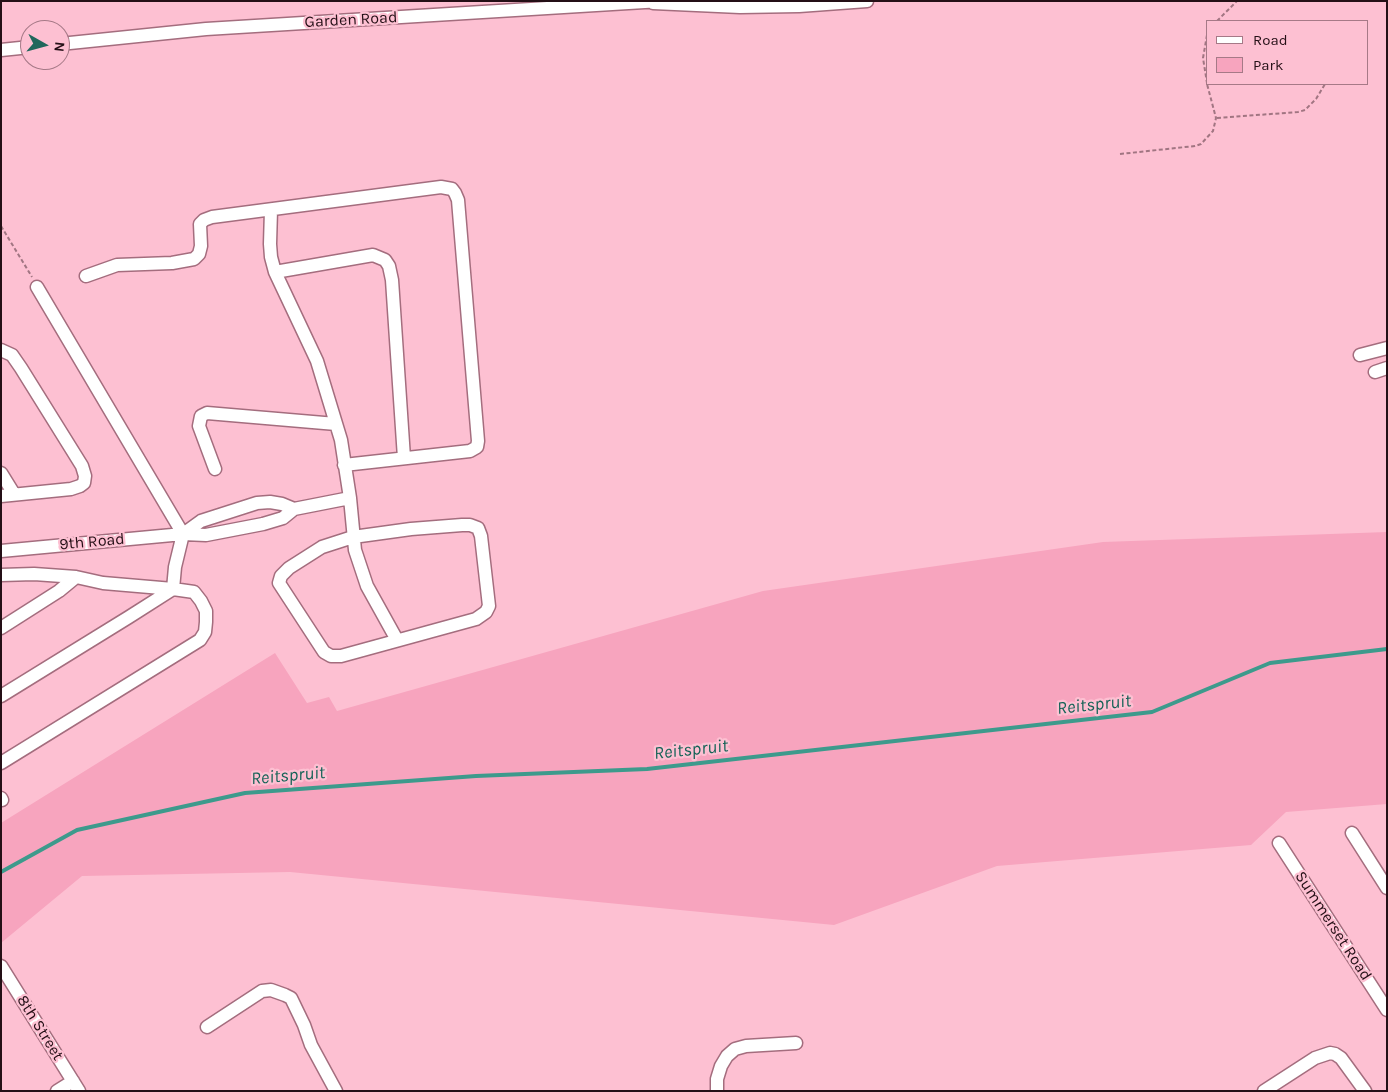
<!DOCTYPE html>
<html>
<head>
<meta charset="utf-8">
<style>
	body { margin:0 }
	#map { position:relative; width:1388px; height:1092px; overflow:hidden; background:#fdc0d2; font-family:Karla,sans-serif }
	canvas { display:block }
	.frame { position:absolute; inset:0; border:2px solid #240f16; pointer-events:none }
	.legend { position:absolute; left:1206px; top:20px; width:162px; height:65px; box-sizing:border-box; background:#fdc0d2; border:1px solid #a67987; margin:0; padding:6px 9px; list-style:none; font-size:15px; color:#240f16 }
	.legend li { display:flex; align-items:center; gap:10px; height:25px }
	.legend b { width:25px; border:1px solid #a67987 }
	.north { position:absolute; left:20px; top:20px; width:50px; height:50px; box-sizing:border-box; background:#fdc0d2; border:1px solid #a67987; border-radius:50%; rotate:97deg; font-size:14px; font-weight:700; line-height:20px; text-align:center; color:#240f16 }
	.north::after { content:''; display:block; margin:auto; width:18px; height:22px; background:#21675c; clip-path:polygon(50% 0,100% 100%,50% 72%,0 100%) }
</style>
</head>
<body>
<div id="map">
<canvas width="1388" height="1092"></canvas>
<div class="frame"></div>
<ul class="legend">
<li><b style="height:6px;background:#fff"></b>Road</li>
<li><b style="height:14px;background:#f7a4be"></b>Park</li>
</ul>
<div class="north">N</div>
</div>
<script>
const c = document.querySelector('canvas').getContext('2d');
c.lineJoin = 'round';
function fill(path, color) { c.fillStyle = color; c.fill(path, 'evenodd'); }
const shape = rows => new Path2D(rows.map(r => 'M' + r).join(''));
function strokePath(path, color, width, dash) { c.strokeStyle = color; c.lineWidth = width; c.lineCap = dash ? 'butt' : 'round'; c.setLineDash(dash || []); c.stroke(path); }
function label(font, color, halo, rows, align = 'center') {
  c.font = font + ' Karla,sans-serif'; c.lineWidth = 4.5; c.setLineDash([]); c.textBaseline = 'middle'; c.strokeStyle = halo; c.fillStyle = color; for (const [text, x, y, turn = 0] of rows) {
    c.save(); c.translate(x, y); c.rotate((+turn || 0) * Math.PI / 180); c.textAlign = isNaN(turn) ? turn : align; if (halo) c.strokeText(text, 0, 0); c.fillText(text, 0, 0); c.restore();
  }
}
const green = shape([
	[1387,532,1387,804,1286,812,1251,845,997,866,834,925,290,872,82,876,1,943,1,823,275,653,307,703,329,697,337,711,763,591,1103,542]
]);
const stream = shape([
	[1,872,77,830,245,793,476,776,647,769,1152,712,1270,663,1387,649]
]);
const path = shape([
	[1217,21,1237,1],
	[1207,35,1203,58,1207,83],
	[1217,118,1298,112,1305,110,1316,99,1325,84],
	[1120,154,1195,146,1201,144,1213,131,1216,118,1207,84],
	[1,226,32,277]
]);
const minor = shape([
	[653,3,740,7,799,6,867,1],
	[60,44,206,29,661,1],
	[1,50,30,47],
	[271,210,270,244,271,257,275,272,317,361,341,440,350,498,355,550,367,586,397,640],
	[275,272,373,255,385,260,389,266,392,280,404,458],
	[86,276,117,265,172,263,194,259,199,254,201,246,200,224,204,220,212,217,441,187,452,189,455,193,458,200,478,441,477,447,470,451,344,465],
	[37,287,183,534],
	[1,350,12,355,21,368,82,466,85,476,84,483,80,486,71,489,1,496],
	[1360,355,1387,348],
	[1375,372,1387,368],
	[215,469,199,426,201,416,207,413,336,424],
	[1,473,14,494],
	[462,525,470,525,478,528,481,536,489,606,486,612,476,619,341,656,331,656,324,652,279,583,281,576,289,568,322,547,353,537,411,529,462,525],
	[1,551,183,534,206,535,263,524,283,518,294,509,350,498],
	[1,575,34,574,76,577,103,583,173,589,194,592,201,601,206,611,206,622,205,632,200,640,1,763],
	[1,628,59,591,76,577],
	[1,696,129,617,173,589,175,567,183,534,201,521,257,503,270,502,282,504,294,509],
	[1,798,2,800],
	[1352,833,1387,888],
	[1279,843,1387,1010],
	[1,966,79,1091],
	[207,1027,262,991,271,990,285,995,291,998,304,1025,311,1045,336,1091],
	[57,1091,73,1081],
	[717,1091,717,1079,721,1066,727,1056,735,1049,746,1046,796,1043],
	[1264,1091,1315,1058,1330,1053,1335,1054,1341,1058,1365,1091]
]);
const streetNames = [
	["Garden Road",351,20,-3],
	["9th Road",92,542,-5],
	["Summerset Road",1333,926,57],
	["8th Street",40,1028,58]
];
const waterNames = [
	["Reitspruit",1094,705,-6],
	["Reitspruit",691,750,-6],
	["Reitspruit",288,776,-5]
];
fill(green, '#f7a4be');
strokePath(stream, '#3d9a8c', 4);
strokePath(minor, '#a46d7e', 15);
strokePath(path, '#a17582', 2, [4, 2.5]);
strokePath(minor, '#fff', 12);
label('16px', '#240f16', '#fdc0d2', streetNames);
label('italic 18px', '#146256', '#fdc0d2', waterNames);
</script>
</body>
</html>
